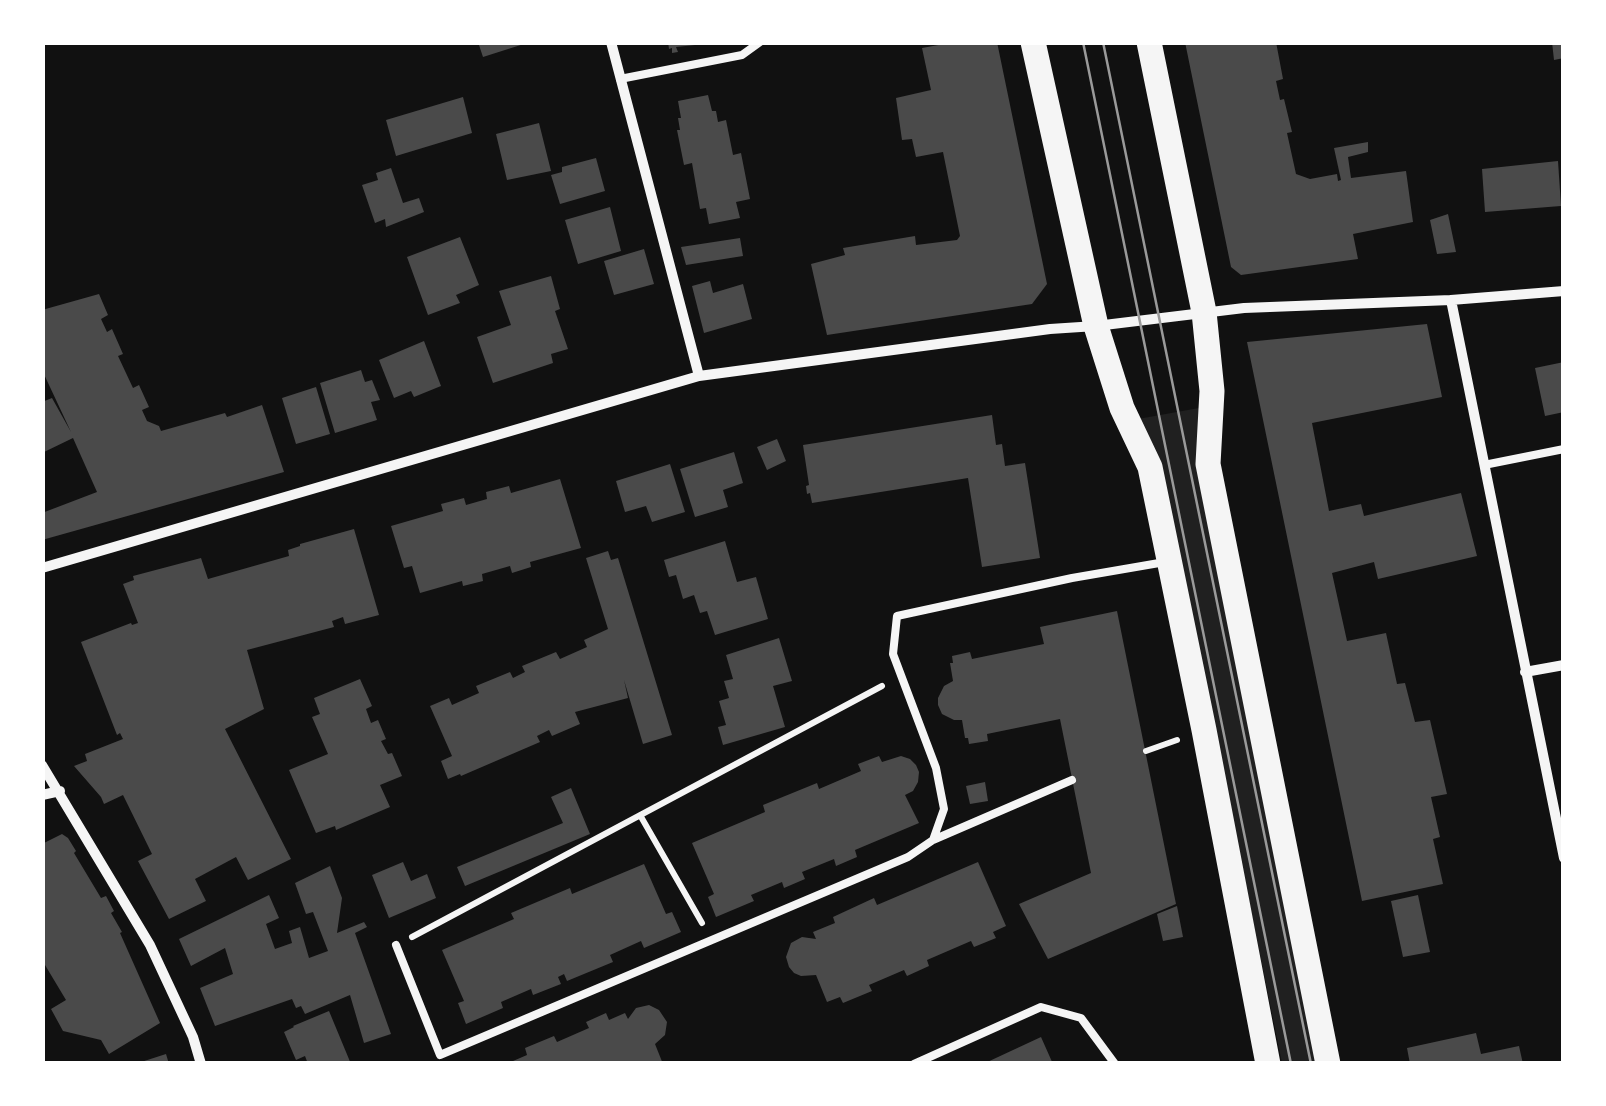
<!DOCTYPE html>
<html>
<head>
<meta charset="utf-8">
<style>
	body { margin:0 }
	#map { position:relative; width:1606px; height:1106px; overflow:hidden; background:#111; font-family:Raleway,sans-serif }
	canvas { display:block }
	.frame { position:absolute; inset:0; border:45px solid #fff; pointer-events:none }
</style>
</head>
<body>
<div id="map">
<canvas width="1606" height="1106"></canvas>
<div class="frame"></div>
</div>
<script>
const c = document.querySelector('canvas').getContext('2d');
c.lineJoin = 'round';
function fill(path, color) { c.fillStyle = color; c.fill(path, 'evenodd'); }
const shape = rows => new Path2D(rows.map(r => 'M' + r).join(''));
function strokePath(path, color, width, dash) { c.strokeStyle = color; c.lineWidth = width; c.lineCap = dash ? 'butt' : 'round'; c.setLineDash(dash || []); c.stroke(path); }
const green = shape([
	[1199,408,1321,1063,1282,1063,1163,477,1138,419]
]);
const building = shape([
	[478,42,527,42,527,43,483,57],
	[668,42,695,42,695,45,676,47,678,52,672,53,672,48,669,49],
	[955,42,997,42,1047,284,1032,304,827,335,811,264,845,255,843,248,915,236,916,245,957,240,960,236,943,152,916,157,912,139,902,140,896,98,931,90,922,48],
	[1185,42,1276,42,1283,79,1276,81,1280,100,1284,99,1292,132,1287,133,1296,174,1310,179,1337,174,1338,181,1341,180,1334,148,1368,142,1368,152,1348,157,1351,178,1406,171,1413,222,1353,234,1358,259,1241,275,1231,267],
	[1552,42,1564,42,1564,58,1554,60],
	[708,95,712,111,716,111,718,122,726,120,733,155,741,153,750,199,736,202,740,218,709,224,706,208,700,209,692,163,684,165,677,130,680,130,678,118,681,118,678,101],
	[463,97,472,133,396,156,386,120],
	[539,123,551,171,507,180,496,134],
	[596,158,605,191,560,204,551,175,562,172,562,167],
	[1558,161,1561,206,1485,212,1482,169],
	[391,168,403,203,419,198,424,212,386,227,385,219,375,223,362,185,378,180,376,173],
	[610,207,621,251,578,264,565,220],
	[1448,214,1456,252,1437,254,1430,220],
	[460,237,479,285,456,295,460,303,428,315,407,257],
	[740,238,743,256,686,265,681,247],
	[644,249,654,284,614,295,604,261],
	[551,276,560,309,555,311,568,349,551,354,553,363,493,383,477,337,511,325,499,291],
	[710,281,713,293,743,284,752,319,704,333,692,286],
	[99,294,108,315,101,319,107,332,112,329,123,354,118,356,133,388,139,385,149,407,142,410,147,421,159,426,161,431,225,413,227,417,262,405,284,472,42,540,42,513,97,492,73,438,42,453,42,402,52,398,71,432,42,370,42,310],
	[1427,324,1442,397,1312,423,1329,511,1361,504,1364,516,1461,493,1477,556,1378,579,1374,562,1332,573,1347,641,1386,633,1397,684,1405,683,1415,722,1430,720,1447,794,1431,797,1440,837,1433,839,1443,884,1362,901,1247,342],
	[424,341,441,386,414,397,411,391,394,398,379,360],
	[1564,362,1564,412,1545,416,1535,368],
	[361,370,365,382,372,380,380,400,371,402,377,420,335,433,320,383],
	[316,387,330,434,296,444,282,398],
	[992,415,996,445,1002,444,1005,466,1025,463,1040,558,982,567,968,478,812,503,810,493,807,494,806,486,809,485,803,445],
	[777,439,786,461,767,470,757,447],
	[734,452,743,483,723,490,728,507,695,517,680,469],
	[670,464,685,512,652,522,646,506,625,512,616,481],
	[560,479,581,548,530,562,531,567,512,573,510,566,482,574,483,581,463,586,462,581,420,593,412,566,404,568,391,526,443,511,441,504,464,498,466,505,487,499,486,492,509,486,511,493],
	[354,529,379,615,345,624,343,617,332,621,334,627,247,650,264,709,225,729,291,859,248,880,236,857,195,879,206,901,169,919,138,861,152,854,123,795,104,804,101,797,74,766,87,761,85,754,123,739,120,733,117,735,81,642,131,623,132,625,138,623,123,584,134,580,133,576,201,558,208,579,289,556,288,550,300,546,300,544],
	[725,541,737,582,756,577,768,619,715,635,707,611,700,613,694,595,683,599,676,575,669,577,664,560],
	[608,551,611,560,618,558,672,735,643,744,624,680,628,698,575,712,580,724,552,736,549,730,537,736,540,742,461,776,460,774,448,779,441,761,452,756,430,706,449,698,452,705,479,693,476,686,510,672,513,678,525,672,522,666,556,652,560,659,587,647,584,640,608,629,586,558],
	[1117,611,1176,904,1048,959,1019,904,1091,873,1060,719,987,734,988,741,969,744,968,738,965,738,962,720,954,720,942,714,938,705,938,698,944,686,953,681,950,663,953,663,952,656,970,652,972,659,1044,644,1040,627],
	[779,638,792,681,773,686,785,727,723,745,718,727,726,725,719,701,729,698,724,681,733,679,726,655],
	[360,679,372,706,366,709,371,723,378,720,386,739,381,741,388,754,392,753,402,776,380,785,390,807,336,830,335,826,316,833,289,770,328,754,312,717,320,714,314,698],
	[879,756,882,762,901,756,910,759,916,765,919,772,918,782,913,791,905,795,919,823,855,850,857,857,836,866,834,859,802,872,805,879,784,888,782,882,751,895,754,901,716,917,708,897,714,894,692,843,765,812,763,805,817,783,819,789,861,771,858,764],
	[985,782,988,801,970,804,966,786],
	[571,788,590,834,465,886,457,867,563,823,551,797],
	[62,834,68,838,76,851,74,853,101,898,106,896,114,911,111,913,122,932,120,933,160,1023,109,1054,101,1040,63,1031,51,1009,66,1000,42,960,42,844],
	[403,862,411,881,427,874,436,898,389,918,372,875],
	[978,862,1006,926,993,932,996,938,974,947,971,941,927,960,929,966,907,976,904,970,869,985,872,991,843,1003,840,997,827,1002,816,975,801,976,794,973,789,967,786,957,791,943,802,937,816,939,813,932,835,923,833,917,874,898,877,905],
	[644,864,666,914,672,912,681,932,644,948,641,941,610,955,613,962,567,981,564,974,558,977,561,984,533,995,531,989,501,1002,503,1008,466,1024,458,1003,464,1001,442,950,514,919,511,913,570,888,572,894],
	[330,866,342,898,337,933,364,922,367,927,355,933,391,1034,364,1043,350,995,305,1014,301,1006,296,1008,292,999,215,1026,200,988,233,974,225,948,191,966,179,939,269,895,279,918,266,924,275,949,292,943,289,931,300,927,309,958,328,951,313,912,306,914,295,883],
	[1418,895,1430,952,1403,957,1391,901],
	[1177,906,1183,937,1163,941,1157,914],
	[649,1005,659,1010,667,1022,665,1035,655,1044,663,1064,506,1064,527,1055,525,1048,554,1036,557,1042,589,1028,586,1022,606,1013,609,1020,625,1013,628,1019,636,1008],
	[329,1011,351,1064,308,1064,305,1056,296,1060,284,1032,294,1027,293,1026],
	[1476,1033,1481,1054,1519,1046,1523,1064,1410,1064,1407,1048],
	[1041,1037,1053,1064,983,1064],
	[166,1054,169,1064,138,1064,138,1063]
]);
const path = shape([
	[1146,751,1177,740],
	[640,815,702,923],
	[412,937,882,686]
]);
const service = shape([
	[620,79,742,55,760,42],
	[1484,465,1564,449],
	[933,840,1072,780],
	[396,945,440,1055,908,857,933,840,944,809,936,768,893,654,897,616,1072,578,1165,562],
	[914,1064,1041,1007,1081,1018,1115,1064]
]);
const minor = shape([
	[611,42,699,376],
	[1451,300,1564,858],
	[42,568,699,376,1050,329,1096,326,1244,308,1451,300,1564,291],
	[1525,672,1564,665],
	[42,765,150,945,193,1037,201,1064],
	[42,795,60,791]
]);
const primary = shape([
	[1033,42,1096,326,1122,408,1150,467,1204,730,1268,1064],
	[1149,42,1204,312,1212,391,1208,464,1328,1064]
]);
const tram = shape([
	[1083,42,1291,1064],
	[1103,42,1311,1064]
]);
fill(green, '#202020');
fill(building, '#4a4a4a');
strokePath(path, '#f5f5f5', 6);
strokePath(service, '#f5f5f5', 8);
strokePath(minor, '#f5f5f5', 10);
strokePath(primary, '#f5f5f5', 25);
strokePath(tram, '#9a9a9a', 2.5);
</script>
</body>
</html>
